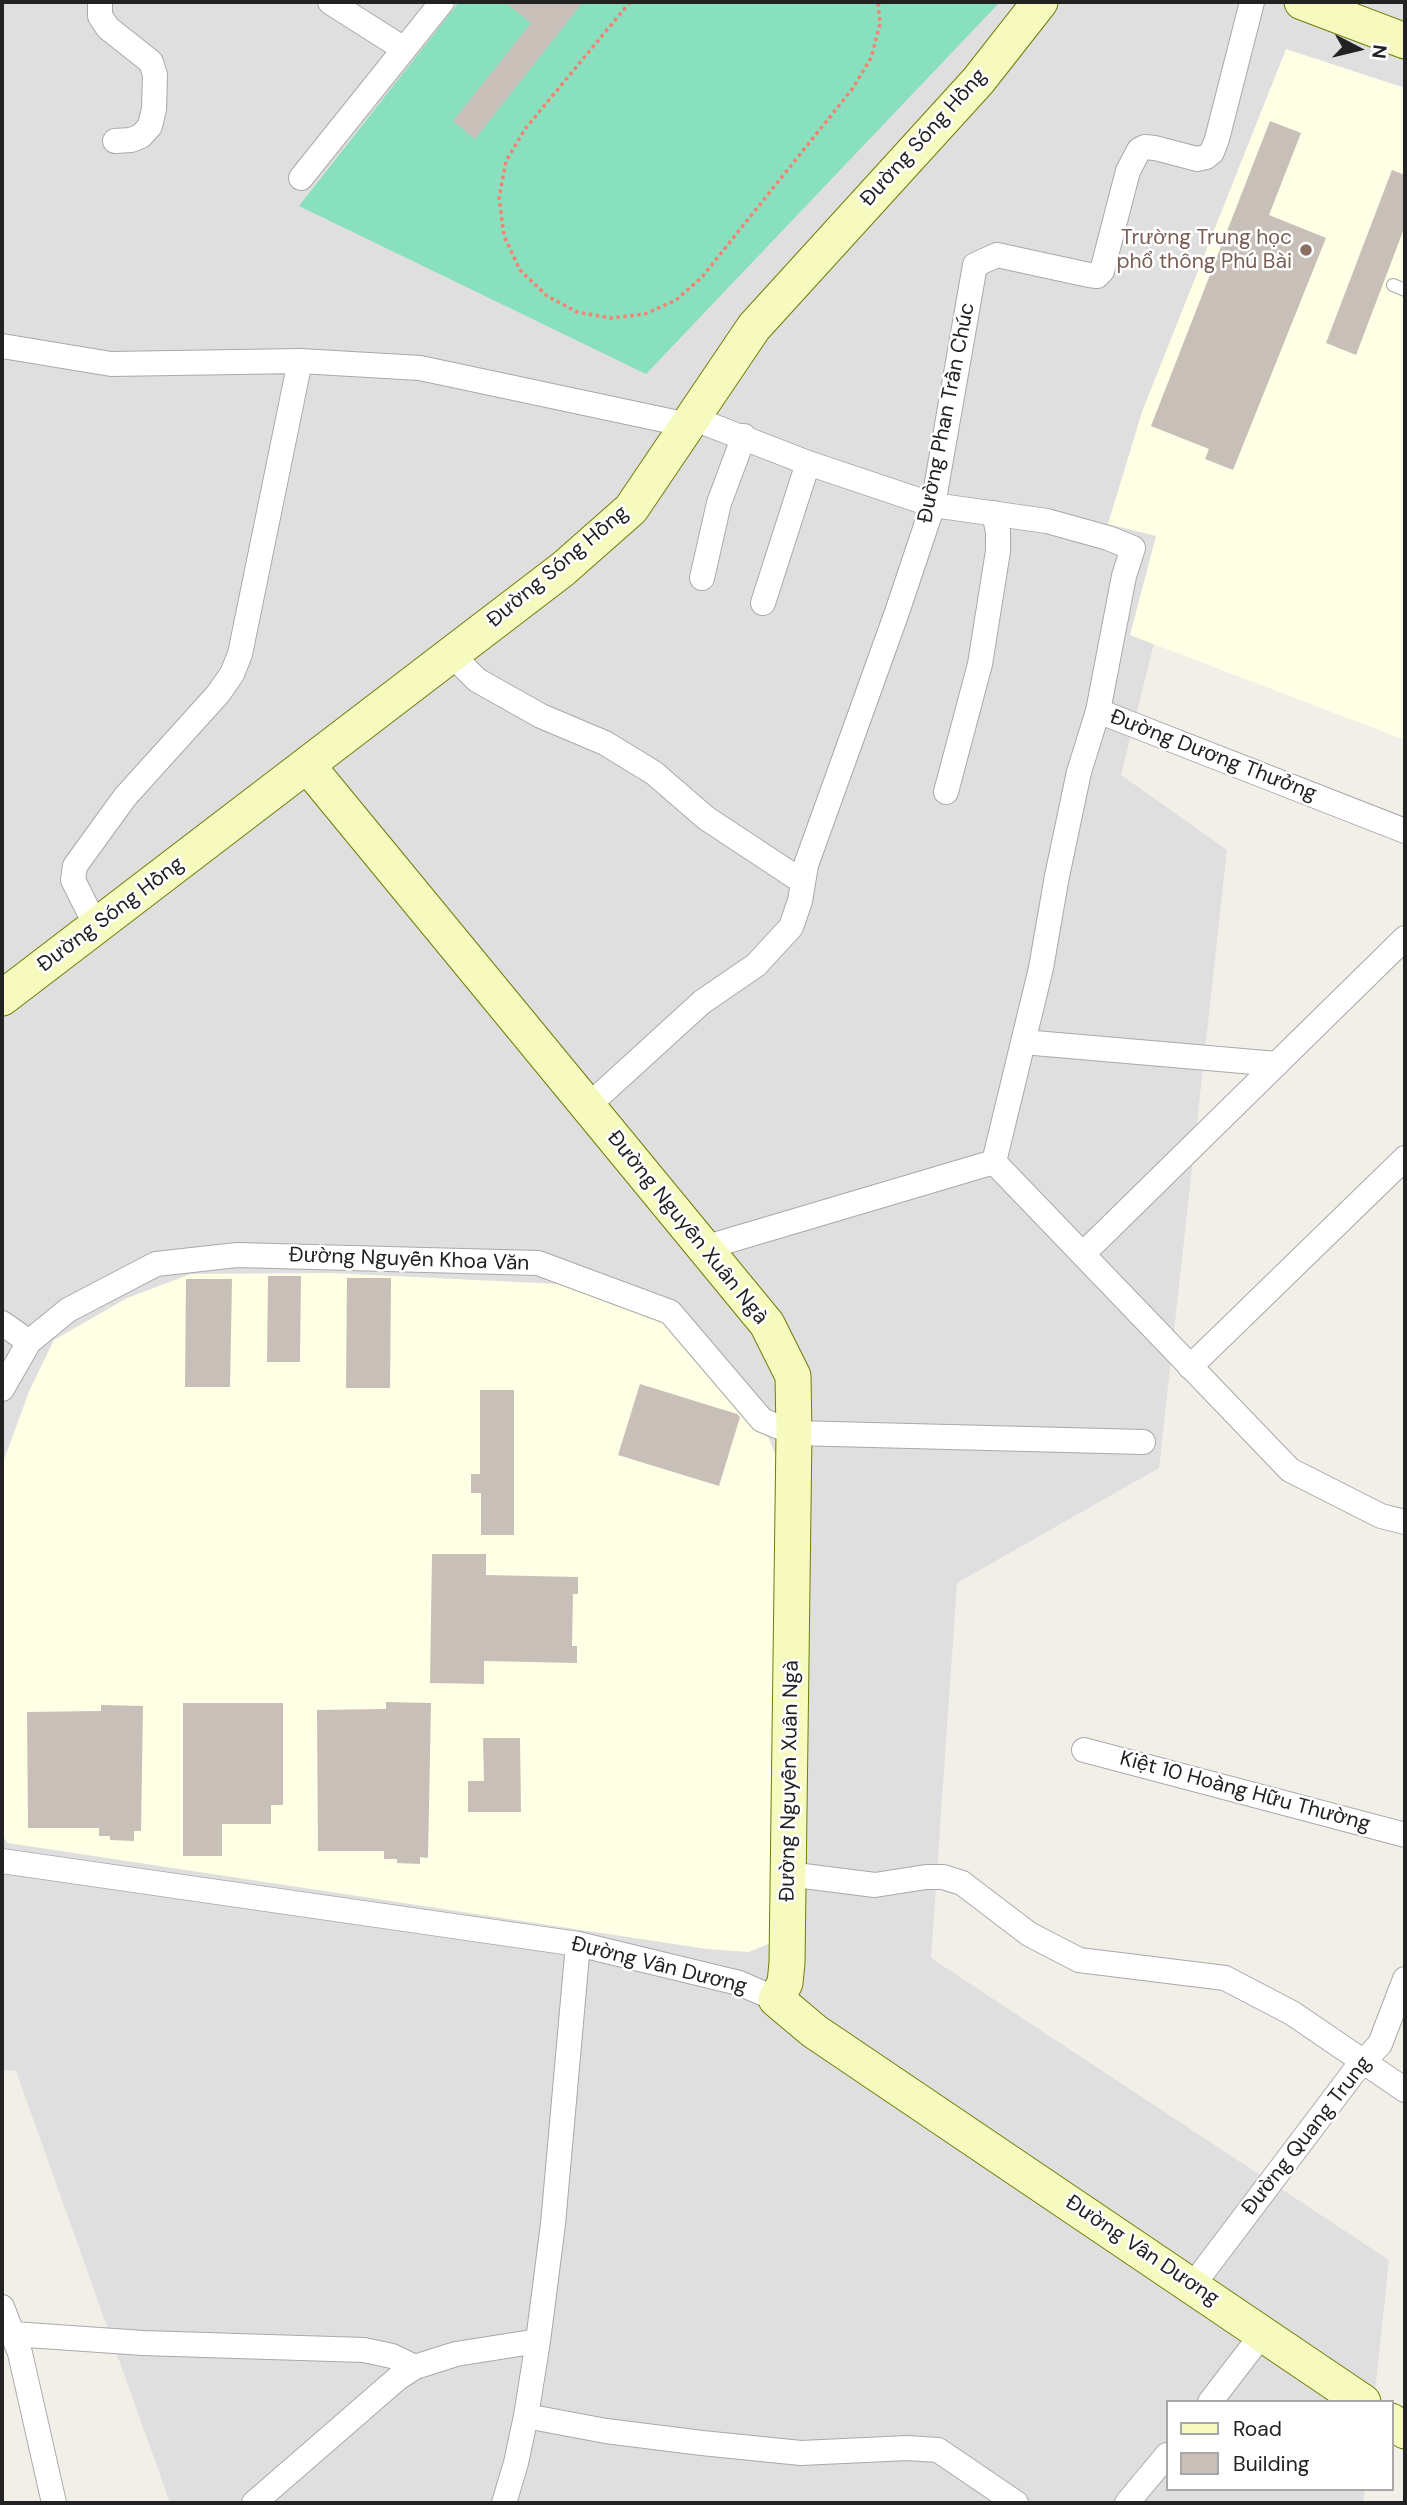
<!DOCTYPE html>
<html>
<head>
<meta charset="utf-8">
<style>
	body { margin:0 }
	#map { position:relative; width:1407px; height:2505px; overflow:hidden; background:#f2efe9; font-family:"DM Sans",sans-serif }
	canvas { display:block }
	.frame { position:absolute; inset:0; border:4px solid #222; pointer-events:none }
	.legend { position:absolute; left:1166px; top:2400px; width:228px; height:91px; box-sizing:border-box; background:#fff; border:2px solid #a7a7a7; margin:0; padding:9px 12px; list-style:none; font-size:21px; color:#222 }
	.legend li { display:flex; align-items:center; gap:14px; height:35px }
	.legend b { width:35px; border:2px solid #a7a7a7 }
	.north { position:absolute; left:1323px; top:14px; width:70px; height:70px; -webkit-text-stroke:5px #fff; paint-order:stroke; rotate:97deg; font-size:19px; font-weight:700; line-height:28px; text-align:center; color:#222 }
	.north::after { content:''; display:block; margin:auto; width:24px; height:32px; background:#222; clip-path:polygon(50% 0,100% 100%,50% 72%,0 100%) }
</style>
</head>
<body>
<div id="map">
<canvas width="1407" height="2505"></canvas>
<div class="frame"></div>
<ul class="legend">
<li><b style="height:9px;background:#f7fabf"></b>Road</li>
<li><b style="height:19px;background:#c7bfb8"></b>Building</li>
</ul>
<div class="north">N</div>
</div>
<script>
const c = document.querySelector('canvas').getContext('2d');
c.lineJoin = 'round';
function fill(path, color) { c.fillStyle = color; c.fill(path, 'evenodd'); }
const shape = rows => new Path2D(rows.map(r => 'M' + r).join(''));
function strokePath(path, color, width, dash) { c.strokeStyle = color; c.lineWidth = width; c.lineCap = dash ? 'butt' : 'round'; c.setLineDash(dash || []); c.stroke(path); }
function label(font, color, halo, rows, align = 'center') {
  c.font = font + ' "DM Sans",sans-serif'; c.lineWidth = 5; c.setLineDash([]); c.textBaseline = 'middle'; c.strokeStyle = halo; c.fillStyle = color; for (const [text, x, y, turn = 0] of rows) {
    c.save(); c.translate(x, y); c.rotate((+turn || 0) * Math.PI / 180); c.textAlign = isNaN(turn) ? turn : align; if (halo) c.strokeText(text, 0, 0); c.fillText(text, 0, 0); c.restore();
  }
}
const residential = shape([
	[2,2,1405,2,1405,458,1226,356,1121,775,1227,850,1159,1468,957,1583,931,1958,1389,2260,1374,2402,1167,2402,1167,2489,1365,2489,1363,2503,170,2503,16,2071,2,2070]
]);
const education = shape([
	[1286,49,1405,88,1405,740,1130,635,1156,536,1108,524,1142,412],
	[332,1273,578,1285,663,1318,768,1437,777,1457,773,1942,749,1952,707,1949,8,1843,2,1836,2,1465,30,1389,54,1340,127,1298,191,1274]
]);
const pitch = shape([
	[459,2,1000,2,646,374,299,206]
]);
const building = shape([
	[505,2,583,2,475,139,453,121,531,23],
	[1270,121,1301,133,1269,215,1326,238,1233,470,1205,459,1209,449,1151,426],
	[1392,170,1405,175,1405,226,1356,355,1326,343],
	[268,1276,301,1276,300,1362,267,1362],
	[347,1278,391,1278,390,1388,346,1388],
	[186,1279,232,1279,230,1387,185,1387],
	[640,1384,737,1414,740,1417,719,1486,618,1455],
	[480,1390,514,1390,514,1535,481,1535,481,1493,471,1493,471,1474,480,1474],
	[432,1554,486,1554,486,1575,578,1577,578,1594,573,1594,572,1646,577,1646,577,1663,484,1661,484,1684,430,1683],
	[386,1702,431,1703,428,1858,420,1857,420,1864,397,1863,397,1859,384,1859,384,1851,318,1851,317,1710,386,1709],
	[183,1703,283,1703,283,1805,271,1805,271,1824,222,1824,222,1856,183,1856],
	[101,1705,143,1706,141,1831,134,1831,134,1841,110,1840,110,1836,99,1836,99,1828,28,1828,27,1712,101,1711],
	[483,1738,520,1738,521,1812,468,1812,468,1781,484,1781]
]);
const path = shape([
	[630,2,525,129,506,161,499,198,504,236,520,270,547,296,577,312,611,318,645,314,676,300,702,277,853,88,871,58,880,24,878,2]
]);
const lane = shape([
	[1393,285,1405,290]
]);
const street = shape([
	[100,2,100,16,108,28,151,62,155,75,154,109,150,126,141,136,131,140,115,141],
	[330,2,404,49],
	[301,178,442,2],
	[2,346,111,364,300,361,420,368,688,425],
	[692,418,808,463,933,505,1047,521,1108,538,1133,548,1124,576,1098,711,1405,831],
	[702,578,719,503,744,436],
	[763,603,808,463],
	[451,654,477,680,541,716,605,743,654,773,706,818,803,882],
	[946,792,980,664,998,551,998,532,994,513],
	[96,926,73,880,75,866,125,797,218,694,232,674,240,654,300,361],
	[1023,1042,1277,1064],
	[588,1106,702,1002,756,965,791,927,800,901,806,865,896,615,933,505,975,265,997,255,1089,275,1097,276,1102,271,1128,171,1139,150,1145,147,1155,148,1197,159,1206,157,1212,152,1217,139,1252,2],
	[994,1162,1290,1470,1381,1516,1405,1522],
	[994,1162,1041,968,1057,876,1079,772,1098,711],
	[704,1248,994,1162],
	[1083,1254,1405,938],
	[2,1323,29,1342],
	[1190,1367,1405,1158],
	[2,1389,29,1342,68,1310,156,1264,237,1255,538,1263,670,1312,762,1420,794,1433,1143,1442],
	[1084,1750,1405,1835],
	[2,1861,578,1944,739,1983,776,1999],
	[788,1874,875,1885,926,1877,943,1877,962,1883,1029,1934,1079,1960,1225,1978,1292,2013,1405,2090],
	[1193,2285,1354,2072,1380,2044,1405,1979],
	[2,2307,20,2353,54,2503],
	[13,2334,143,2343,364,2350,392,2356,415,2367],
	[1210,2402,1263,2333],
	[526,2416,606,2431,702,2443,801,2453,907,2448,938,2450,1016,2503],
	[254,2503,398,2378,415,2367,456,2354,538,2341],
	[504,2503,516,2463,526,2416,538,2341,553,2224,578,1944],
	[1127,2503,1167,2455]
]);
const secondary = shape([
	[1302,2,1405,41],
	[307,765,767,1324,793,1376,794,1433,787,1963,785,1983,776,1999,814,2031,1363,2402],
	[2,998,563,569,631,509,754,327,978,81,1040,2],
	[1391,2421,1405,2431]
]);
const markers = [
	[1306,250,7,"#8d6e63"]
];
const streetNames = [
	["Đường Sóng Hồng",924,138,-48],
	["Đường Phan Trần Chúc",947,413,-79],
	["Đường Sóng Hồng",558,567,-40],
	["Đường Dương Thưởng",1213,756,21],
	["Đường Sóng Hồng",111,915,-37],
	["Đường Nguyễn Xuân Ngà",687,1228,51],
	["Đường Nguyễn Khoa Văn",409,1260,2],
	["Đường Nguyễn Xuân Ngà",790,1781,-89],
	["Kiệt 10 Hoàng Hữu Thường",1245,1792,15],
	["Đường Vân Dương",659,1966,14],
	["Đường Quang Trung",1307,2136,-52],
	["Đường Vân Dương",1142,2251,34]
];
const educationNames = [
	["Trường Trung học",1292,238],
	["phổ thông Phú Bài",1292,262]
];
fill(residential, '#e0dfdf');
fill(education, '#ffffe5');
fill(pitch, '#88e0be');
fill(building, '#c7bfb8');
strokePath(lane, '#a9a9a9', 14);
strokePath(street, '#a9a9a9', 26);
strokePath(secondary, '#707d05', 37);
strokePath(path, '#fa8072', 3.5, [3.5, 3.5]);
strokePath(lane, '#fff', 12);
strokePath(street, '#fff', 24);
strokePath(secondary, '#f7fabf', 35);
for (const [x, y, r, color] of markers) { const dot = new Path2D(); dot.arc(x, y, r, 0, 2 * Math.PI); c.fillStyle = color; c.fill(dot); strokePath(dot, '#fff', 2.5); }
label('21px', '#222', '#fff', streetNames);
label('21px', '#785e54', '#fff', educationNames, 'right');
</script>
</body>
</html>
